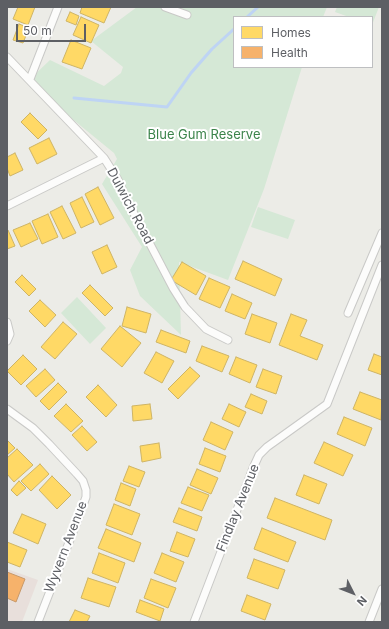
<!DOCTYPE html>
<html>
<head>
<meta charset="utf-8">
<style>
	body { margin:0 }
	#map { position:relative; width:389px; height:629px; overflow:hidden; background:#ecece7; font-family:Inter,sans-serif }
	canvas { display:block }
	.frame { position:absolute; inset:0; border:8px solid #5d5f64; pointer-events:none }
	.legend { position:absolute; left:233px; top:16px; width:140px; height:52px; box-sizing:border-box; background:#fff; border:1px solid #bebfc1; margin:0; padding:5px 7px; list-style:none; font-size:12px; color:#5d5f64 }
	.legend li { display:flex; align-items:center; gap:8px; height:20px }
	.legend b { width:20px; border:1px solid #bebfc1 }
	.north { position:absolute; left:333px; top:573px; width:40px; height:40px; -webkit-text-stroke:3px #fff; paint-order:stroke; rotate:132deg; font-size:11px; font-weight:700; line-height:16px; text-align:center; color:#5d5f64 }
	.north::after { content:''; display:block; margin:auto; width:14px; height:18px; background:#5d5f64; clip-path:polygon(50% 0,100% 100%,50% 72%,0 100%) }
	.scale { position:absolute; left:16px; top:24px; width:70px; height:18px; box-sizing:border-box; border:2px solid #5d5f64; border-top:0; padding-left:5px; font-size:12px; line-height:14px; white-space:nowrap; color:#5d5f64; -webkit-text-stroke:3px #fff; paint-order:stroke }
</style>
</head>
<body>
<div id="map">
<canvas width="389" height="629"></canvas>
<div class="frame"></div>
<ul class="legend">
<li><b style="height:11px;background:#ffd966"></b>Homes</li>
<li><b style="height:11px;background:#f6b26b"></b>Health</li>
</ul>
<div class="north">N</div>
<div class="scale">50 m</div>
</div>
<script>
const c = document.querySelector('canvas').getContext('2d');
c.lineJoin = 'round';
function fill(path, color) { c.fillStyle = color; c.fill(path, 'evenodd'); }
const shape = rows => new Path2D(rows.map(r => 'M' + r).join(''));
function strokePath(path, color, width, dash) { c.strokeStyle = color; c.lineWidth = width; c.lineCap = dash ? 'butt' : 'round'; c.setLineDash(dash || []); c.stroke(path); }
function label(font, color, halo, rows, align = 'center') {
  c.font = font + ' Inter,sans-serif'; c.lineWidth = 4; c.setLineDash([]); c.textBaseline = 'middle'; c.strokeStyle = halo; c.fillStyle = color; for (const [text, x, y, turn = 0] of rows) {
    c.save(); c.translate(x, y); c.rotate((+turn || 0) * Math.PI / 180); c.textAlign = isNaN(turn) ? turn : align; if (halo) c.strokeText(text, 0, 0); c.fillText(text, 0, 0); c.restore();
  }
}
const medical = shape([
	[7,569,38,580,22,622,7,622]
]);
const green = shape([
	[137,7,327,7,323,17,234,17,234,67,302,67,264,189,228,280,179,262,181,335,140,296,130,270,142,247,102,184,117,159,114,153,27,82,50,60,104,86,121,73,123,67,91,41],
	[337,7,379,7,372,25,372,17,349,17,335,12],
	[258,207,295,220,288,239,251,227],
	[77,297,106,328,90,344,61,313]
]);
const homes = shape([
	[18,7,35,7,28,25,13,19,18,7],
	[82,7,111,7,104,23,80,13,82,7],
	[70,12,79,16,76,25,66,21,70,12],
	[81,17,99,25,91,43,73,35,81,17],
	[19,24,29,28,23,43,13,40,19,24],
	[71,40,91,48,82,69,62,62,71,40],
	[30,113,47,130,38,139,21,122,30,113],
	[49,138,57,154,37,164,29,148,49,138],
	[15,153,23,170,10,176,7,168,7,157,15,153],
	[98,187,114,218,100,225,85,194,98,187],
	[82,197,94,222,81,228,70,203,82,197],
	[62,206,76,233,63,239,50,212,62,206],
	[48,214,58,237,42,244,32,221,48,214],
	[30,223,38,239,21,247,13,230,30,223],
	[7,230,8,230,15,246,7,249,7,230],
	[107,245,117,267,102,274,92,252,107,245],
	[243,261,282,279,275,296,235,279,243,261],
	[182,262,206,276,196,295,171,280,182,262],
	[22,275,36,289,29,296,15,282,22,275],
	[209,278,230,287,220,308,199,299,209,278],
	[90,285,113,308,105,316,82,293,90,285],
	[232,294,252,303,245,319,225,311,232,294],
	[40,300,56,315,45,327,29,311,40,300],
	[127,307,151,314,146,333,122,326,127,307],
	[252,314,277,323,270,343,245,334,252,314],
	[291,314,307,320,300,336,323,345,317,360,279,345,291,314],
	[63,322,77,334,55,359,41,347,63,322],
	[120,326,141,343,122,367,101,349,120,326],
	[161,330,190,341,186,353,156,342,161,330],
	[202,346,229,356,222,372,196,361,202,346],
	[156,352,174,361,162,383,144,373,156,352],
	[374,354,382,357,382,375,368,370,374,354],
	[23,355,37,369,21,385,7,371,23,355],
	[236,357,257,365,250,383,229,374,236,357],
	[190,367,200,376,178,399,168,389,190,367],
	[45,369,55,380,36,397,26,386,45,369],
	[263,369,282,376,276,394,256,387,263,369],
	[58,383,67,392,49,410,40,401,58,383],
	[98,385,117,405,106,417,86,397,98,385],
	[360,392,382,400,381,420,353,409,360,392],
	[251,394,267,401,262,414,245,407,251,394],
	[66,404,83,421,71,432,54,416,66,404],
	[150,404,152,419,133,421,132,406,150,404],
	[229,404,246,412,239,427,222,419,229,404],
	[344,417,372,428,365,446,337,434,344,417],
	[211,422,233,432,225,450,203,440,211,422],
	[82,426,97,442,87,451,72,435,82,426],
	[7,440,15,448,7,455,7,440],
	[324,442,353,455,343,476,314,463,324,442],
	[159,443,161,458,142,462,140,446,159,443],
	[205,448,226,456,220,472,199,464,205,448],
	[17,449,33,465,14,482,7,474,7,458,17,449],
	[40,464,49,474,31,491,21,481,40,464],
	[129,466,145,472,139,487,123,481,129,466],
	[197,469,218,478,211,494,190,485,197,469],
	[304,475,327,484,319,504,296,495,304,475],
	[52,476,71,495,57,509,39,490,52,476],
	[19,481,26,488,17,496,11,490,19,481],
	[121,483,136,489,130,506,115,500,121,483],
	[188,487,209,495,202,511,181,503,188,487],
	[275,498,332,520,325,540,267,518,275,498],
	[114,504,140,514,132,535,106,525,114,504],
	[179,508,202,517,197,531,173,522,179,508],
	[22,514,46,524,38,544,13,533,22,514],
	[262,528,296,542,288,562,254,549,262,528],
	[106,529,141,543,134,562,98,548,106,529],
	[177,532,195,539,188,557,170,551,177,532],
	[7,542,27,550,20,567,7,562,7,542],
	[99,553,125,563,118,583,92,573,99,553],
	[162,553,184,562,176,582,154,573,162,553],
	[254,559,285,570,278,589,247,578,254,559],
	[88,578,116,587,109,607,81,598,88,578],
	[151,579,176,588,168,608,144,598,151,579],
	[247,595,271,604,265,620,241,611,247,595],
	[140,600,164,609,160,621,136,612,140,600],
	[75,610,90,616,87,622,69,622,75,610]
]);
const health = shape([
	[7,572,25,579,16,602,7,598,7,572]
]);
const stream = shape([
	[247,17,258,7],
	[74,98,167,107,191,73,212,49,234,29]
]);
const minor = shape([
	[165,7,187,15],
	[7,57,104,158,118,180,128,202,173,288,185,307,206,329,228,340],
	[30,79,58,7],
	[7,206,104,158],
	[348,313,382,233],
	[7,322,10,334,7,341],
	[7,409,33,428,49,444,77,474,83,481,86,490,86,497,75,527,38,622],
	[194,622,253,468,259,455,267,447,327,404,382,265],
	[369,622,382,589]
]);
const parkNames = [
	["Blue Gum Reserve",204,135]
];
const streetNames = [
	["Dulwich Road",130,206,62],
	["Findlay Avenue",238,508,-68],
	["Wyvern Avenue",66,547,-69]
];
fill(medical, '#e8dfdb');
fill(green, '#d5e8d6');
fill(homes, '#ffd966');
strokePath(homes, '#ceb465', 1);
fill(health, '#f6b26b');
strokePath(health, '#c89969', 1);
strokePath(stream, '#bed4f4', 3);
strokePath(minor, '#c9c9c7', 9);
strokePath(minor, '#fcfcfb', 7);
label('13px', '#3c844b', '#fff', parkNames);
label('13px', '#5d5f64', '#fff', streetNames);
</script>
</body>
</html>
